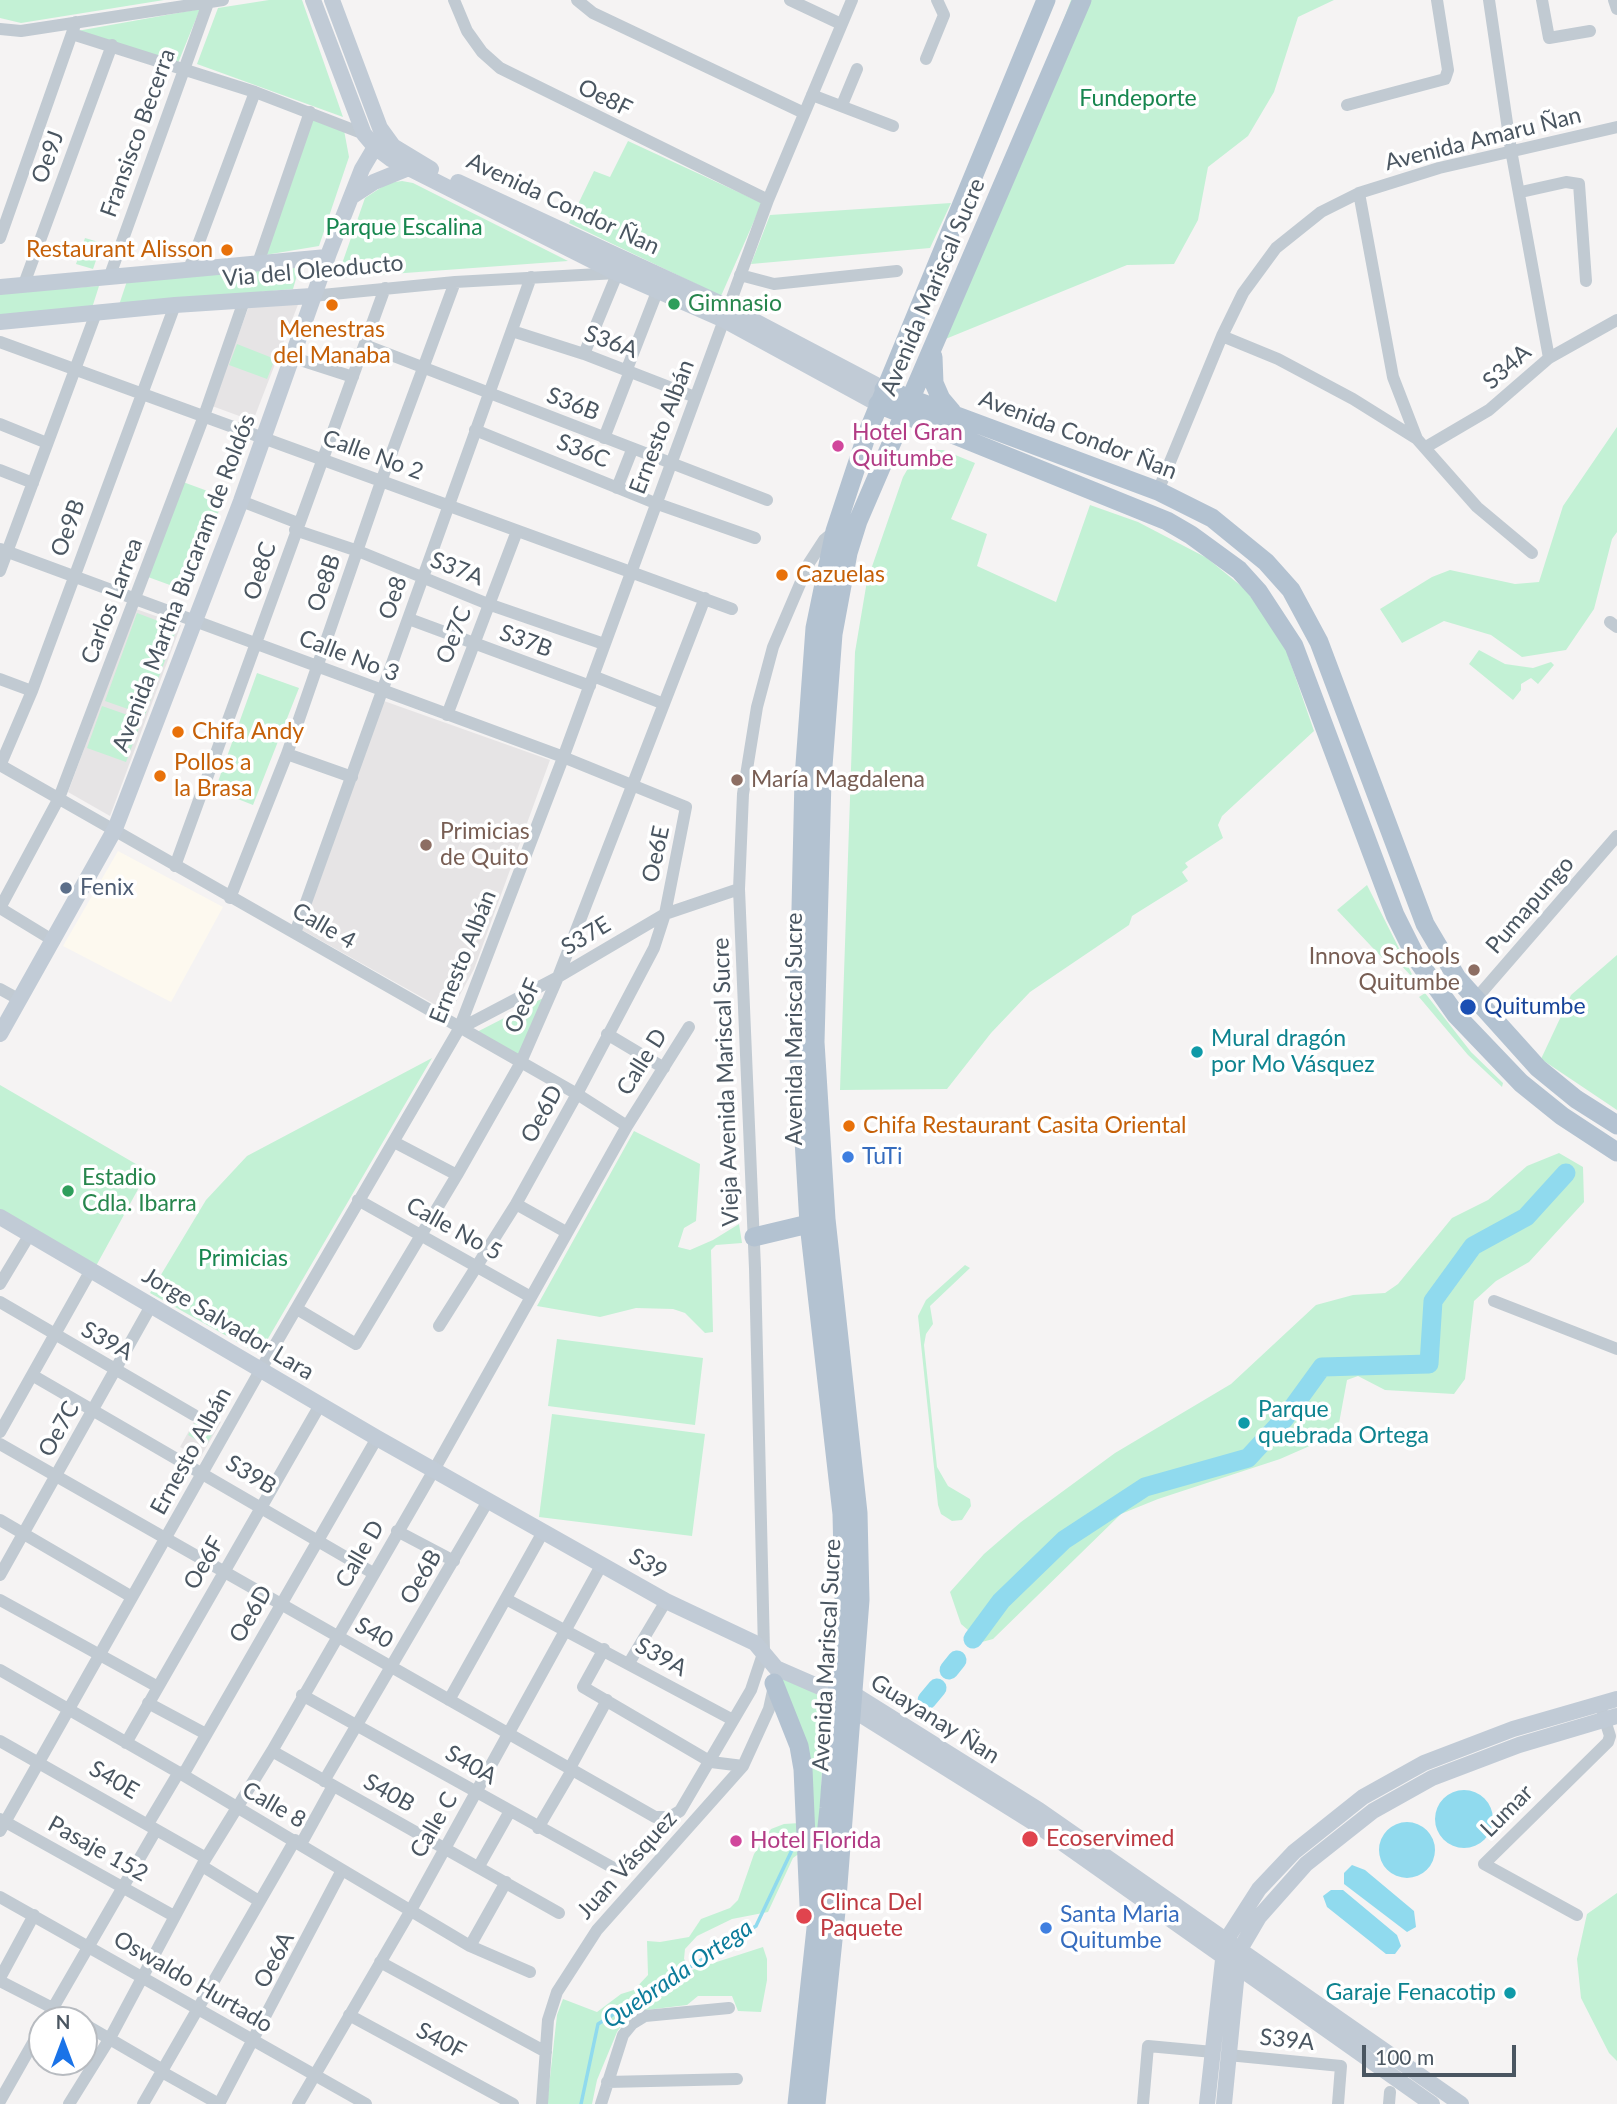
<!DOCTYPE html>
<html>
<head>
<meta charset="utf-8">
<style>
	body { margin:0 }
	#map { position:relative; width:1617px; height:2104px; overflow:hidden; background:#f5f3f3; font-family:Lato,sans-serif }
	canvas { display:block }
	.north { position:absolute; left:28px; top:2006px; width:70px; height:70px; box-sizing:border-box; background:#fff; border:2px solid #b7bbc0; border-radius:50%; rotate:0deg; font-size:19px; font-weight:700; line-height:28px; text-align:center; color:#4a5661 }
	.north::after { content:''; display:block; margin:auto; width:24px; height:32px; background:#1a73e8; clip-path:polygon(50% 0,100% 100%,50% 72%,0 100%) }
	.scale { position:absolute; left:1362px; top:2045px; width:154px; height:32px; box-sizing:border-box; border:4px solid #4a5661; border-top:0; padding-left:9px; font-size:21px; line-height:24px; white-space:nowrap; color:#4a5661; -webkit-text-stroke:5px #fff; paint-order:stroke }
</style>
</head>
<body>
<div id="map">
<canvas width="1617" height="2104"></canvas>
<div class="north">N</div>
<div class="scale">100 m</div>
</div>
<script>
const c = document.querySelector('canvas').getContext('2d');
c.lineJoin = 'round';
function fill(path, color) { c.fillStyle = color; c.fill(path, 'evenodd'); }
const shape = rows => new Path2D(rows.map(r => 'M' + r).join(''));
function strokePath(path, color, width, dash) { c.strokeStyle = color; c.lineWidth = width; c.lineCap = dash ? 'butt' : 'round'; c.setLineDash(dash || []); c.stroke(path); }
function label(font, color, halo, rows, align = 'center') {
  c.font = font + ' Lato,sans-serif'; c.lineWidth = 7; c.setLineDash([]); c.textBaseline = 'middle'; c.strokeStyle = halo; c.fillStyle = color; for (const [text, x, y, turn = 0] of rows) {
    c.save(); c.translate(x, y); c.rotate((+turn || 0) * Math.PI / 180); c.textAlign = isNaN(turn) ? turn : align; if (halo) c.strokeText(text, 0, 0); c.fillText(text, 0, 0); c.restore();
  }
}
const commercial = shape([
	[118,851,223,907,171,1002,63,946]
]);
const education = shape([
	[299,302,253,421,212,406,249,306],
	[136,609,181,625,110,816,68,792],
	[384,701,550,760,474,969,450,1013,302,930],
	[200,1411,221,1422,200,1458,180,1447]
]);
const green = shape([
	[0,0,164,0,21,23,0,18],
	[269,0,302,0,343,117,197,64,218,8],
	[1071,0,1334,0,1298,17,1274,92,1248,136,1208,167,1198,220,1174,264,1127,265,943,340],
	[200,9,178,63,77,31],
	[313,118,344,130,349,157,319,246,265,255],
	[628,141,762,203,721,296,569,223,594,171,610,177],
	[402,181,413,183,568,261,337,278,365,198,388,183],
	[951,203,930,248,751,264,770,215],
	[85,238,102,243,93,269,76,264],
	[300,265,293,289,119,305,127,281],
	[99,286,92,308,0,317,0,293],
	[237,344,275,359,267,379,229,365],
	[1617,427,1617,532,1612,539,1594,609,1566,650,1522,657,1491,635,1444,621,1402,643,1380,609,1432,577,1450,570,1515,584,1539,582,1563,506],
	[932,450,943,450,975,463,951,519,987,534,977,566,1056,602,1090,505,1138,522,1207,558,1246,590,1284,644,1314,731,1222,816,1218,825,1223,838,1185,863,1188,867,1182,872,1188,881,1132,916,1129,925,1030,992,991,1033,947,1089,840,1090,855,652,867,581,903,477,914,458],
	[183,482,224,497,189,592,148,577],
	[137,613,177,628,145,715,105,701],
	[1479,650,1505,664,1533,668,1551,662,1554,665,1538,684,1531,678,1521,684,1521,690,1513,700,1469,664],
	[257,673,299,688,253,805,215,790],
	[102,706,142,720,126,762,87,748],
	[1367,885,1415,980,1395,959,1387,963,1337,910],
	[1617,955,1617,1110,1541,1059,1571,995],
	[1425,993,1471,1052,1503,1083,1502,1087,1468,1055,1419,997],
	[549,995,518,1058,473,1034],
	[432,1058,259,1354,150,1293,206,1200,247,1156],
	[0,1085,148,1171,96,1266,0,1212],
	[634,1131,700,1164,696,1221,684,1228,678,1247,690,1250,713,1240,739,1224,742,1243,716,1245,711,1250,713,1332,705,1333,685,1313,673,1309,636,1308,600,1317,537,1306],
	[1559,1153,1583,1167,1584,1202,1529,1262,1496,1281,1474,1301,1465,1379,1454,1394,1385,1390,1358,1376,1347,1380,1337,1434,1280,1459,1158,1499,1121,1514,993,1639,982,1642,961,1624,950,1592,984,1554,1021,1522,1115,1453,1231,1384,1316,1305,1353,1295,1385,1293,1398,1284,1452,1218,1488,1200,1527,1166],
	[965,1265,970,1268,930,1306,933,1324,926,1334,924,1345,937,1467,948,1486,970,1499,971,1506,962,1520,952,1521,941,1514,938,1505,918,1316,926,1300],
	[557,1339,703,1358,695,1425,548,1406],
	[201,1412,219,1422,206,1445,188,1435],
	[552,1414,705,1434,692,1536,539,1517],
	[779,1673,825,1699,818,1863],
	[800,1823,800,1853,793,1858,768,1912,732,1919,697,1936,685,1949,684,1959,692,1970,763,1947,767,1959,767,1980,761,2012,738,2011,732,1996,698,1996,687,2005,638,2011,627,2018,617,2032,597,2080,592,2104,547,2104,557,2015,563,1999,597,2012,621,1994,634,1990,648,1975,647,1941,660,1942,689,1937,701,1919,730,1908,738,1900,754,1854,771,1829,784,1824],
	[1617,1893,1617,2061,1609,2053,1581,1998,1577,1959,1587,1914]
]);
const water = shape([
	'1435 1819a29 29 0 1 1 58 0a29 29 0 1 1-58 0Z',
	'1379 1850a28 28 0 1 1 56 0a28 28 0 1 1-56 0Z',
	[1352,1865,1365,1870,1414,1911,1416,1927,1407,1932,1344,1884,1344,1873],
	[1331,1890,1343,1890,1397,1935,1401,1946,1395,1954,1386,1954,1327,1907,1323,1896]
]);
const stream = shape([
	[581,2104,598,2024,756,1926,792,1850]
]);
const river = shape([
	[973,1639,1001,1601,1064,1540,1145,1487,1248,1458,1285,1418,1322,1367,1429,1364,1433,1301,1473,1246,1526,1217,1566,1173],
	[949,1670,957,1660],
	[927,1700,937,1688]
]);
const street = shape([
	[454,0,467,31,482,52,500,68,768,200],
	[577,0,593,13,804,113],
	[790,0,841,24],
	[1489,0,1511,150,1549,358],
	[1542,0,1549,38,1590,31],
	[1614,0,1617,9],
	[0,29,21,31,223,0],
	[72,34,255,92,364,134],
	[926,59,944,15,937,0],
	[812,95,893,126],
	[842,105,857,69],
	[1347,105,1445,79,1448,70,1437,0],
	[1521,192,1566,182,1579,184,1586,281],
	[1359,193,1393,377,1417,439],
	[0,238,76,22],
	[258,263,310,112],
	[189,269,255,92],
	[740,275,774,284,897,271],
	[109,278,208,3],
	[24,284,112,45],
	[312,296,455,282,617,273],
	[512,331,584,354,695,397],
	[1222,336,1278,359,1353,399,1417,439,1477,507,1532,553],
	[0,342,732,609],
	[365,345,767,500],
	[584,354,620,267],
	[291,357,353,377],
	[627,369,657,292],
	[0,424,47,443],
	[475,430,655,503,755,538],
	[604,438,630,371],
	[1426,447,1489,410,1549,358,1617,320],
	[0,470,33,483],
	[617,488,632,450],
	[1158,491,1222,336,1243,293,1276,248,1321,212,1359,193,1439,168,1617,127],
	[241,501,298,523],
	[295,530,358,551,488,604,604,644],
	[0,549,558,755,686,807,665,914,654,948,577,1094,516,1204,439,1326],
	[0,571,96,313],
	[409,619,590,686],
	[1610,622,1617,627],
	[593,676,664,704],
	[0,679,32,691],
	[447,715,517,531],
	[287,754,352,777],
	[0,765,577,1094,627,1126],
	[0,766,32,691,175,305],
	[175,866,385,288],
	[230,898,287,754,382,479,455,282],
	[0,908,59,798,204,416,244,301],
	[0,908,54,941],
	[295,933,531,277],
	[0,989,20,1000],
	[1474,1001,1617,836],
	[459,1029,558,977,665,914,739,889],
	[607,1034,664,1068],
	[394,1142,457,1175],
	[358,1200,529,1296],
	[516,1204,566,1232],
	[0,1284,30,1234],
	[1494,1301,1617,1349],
	[0,1302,194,1415],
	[297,1309,356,1344,457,1175,520,1064,558,977,705,598],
	[32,1375,373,1573],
	[0,1432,91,1270],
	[0,1444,655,1817,670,1817,680,1811,751,1690,764,1651,755,1268,739,889,743,794,757,707,773,647,809,563,824,540,835,531],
	[0,1520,132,1597],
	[397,1531,454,1561],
	[0,1575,152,1304],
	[506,1599,733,1720],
	[0,1600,158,1687],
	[604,1649,583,1687,711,1762,743,1766],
	[629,1663,666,1601],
	[0,1670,183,1775,470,1946,530,1972],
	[302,1695,619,1871],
	[449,1700,543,1532],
	[148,1703,206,1734],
	[0,1741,206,1858],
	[126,1743,320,1405],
	[272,1751,559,1913],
	[570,1768,607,1700],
	[183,1775,377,1438],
	[324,1781,488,1501],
	[0,1819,174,1916],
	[148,1824,179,1772],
	[538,1828,572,1770],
	[0,1831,261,1369,459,1029,563,758,768,200,852,0],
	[301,1844,333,1786],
	[202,1866,259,1901],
	[479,1866,510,1811],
	[0,1897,366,2104],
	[1577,1915,1484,1864,1608,1742,1610,1736,1603,1714],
	[470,1946,506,1882],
	[380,1962,546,2052],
	[0,1978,34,1915],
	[0,1981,76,2020],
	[349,2015,513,2104],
	[46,2020,156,1830],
	[84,2024,163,2070],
	[1228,2055,1341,2066,1338,2104],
	[162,2072,219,2104],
	[607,2082,737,2079],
	[0,2101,42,2027],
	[69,2104,110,2038,206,1858,272,1751,434,1470,627,1126,689,1027],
	[143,2104,295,1840],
	[219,2104,342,1870],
	[298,2104,411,1910,602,1564],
	[542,2104,548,2020,557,1992,597,1930,743,1766,769,1709,774,1686],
	[601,2104,623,2035,632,2024,645,2016,729,2008],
	[1143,2104,1148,2046,1213,2052],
	[1389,2104,1390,2092]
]);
const secondary = shape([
	[313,0,364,134,375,147,391,159,617,273,724,320,878,404],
	[332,0,380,128,393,146,431,169],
	[458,182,728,307,884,389],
	[351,197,374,182,406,169],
	[0,287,327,257],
	[0,322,175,305,312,296],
	[0,1034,115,829,241,501,329,253,362,169,375,147,385,137],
	[0,1217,377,1438,666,1601,755,1643,776,1668,838,1695,850,1708,1034,1823,1432,2104],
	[844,1694,852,1693,1039,1810,1461,2104],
	[1207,2104,1225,1942,1259,1889,1294,1852,1363,1797,1424,1763,1513,1729,1617,1699],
	[1224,2104,1239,1951,1259,1917,1306,1864,1373,1811,1432,1778,1519,1745,1617,1716]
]);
const primary = shape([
	[933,357,934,383,941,399,952,412],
	[884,389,1158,491,1212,518,1266,562,1291,590,1319,642,1425,924,1457,978,1538,1068,1576,1099,1617,1125],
	[878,404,1167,521,1191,535,1239,570,1258,591,1294,646,1395,915,1418,961,1456,1015,1521,1083,1562,1116,1617,1152],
	[754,1237,821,1221],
	[774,1683,799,1746,803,1769,809,1905],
	[797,2104,829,1808,844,1600,842,1514,809,1224,798,1039,804,778,815,628,835,531,867,434,1046,0],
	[816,2104,836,1911,860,1600,858,1513,826,1219,815,1042,822,779,833,634,848,553,858,521,1082,0]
]);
const markers = [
	[227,250,7,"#e8710a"],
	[674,304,7,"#2e9e5b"],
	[332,305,7,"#e8710a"],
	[838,446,7,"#d1479c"],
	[782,575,7,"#e8710a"],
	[178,732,7,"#e8710a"],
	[160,776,7,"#e8710a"],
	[737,780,7,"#8d6e63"],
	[426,845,7,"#8d6e63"],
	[66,888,7,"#5c6f8a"],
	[1474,970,7,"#8d6e63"],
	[1468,1007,9,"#1a4fb4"],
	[1197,1052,7,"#0f9aa8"],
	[849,1126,7,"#e8710a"],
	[848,1157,7,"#3f7fe0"],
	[68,1191,7,"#2e9e5b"],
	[1244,1423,7,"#0f9aa8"],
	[1030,1839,9,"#e0444e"],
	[736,1841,7,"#d1479c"],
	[804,1916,9,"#e0444e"],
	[1046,1928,7,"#3f7fe0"],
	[1510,1993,7,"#0f9aa8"]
];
const streetNames = [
	["Oe8F",605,98,26],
	["Fransisco Becerra",138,133,-70],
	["Avenida Amaru Ñan",1483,139,-14],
	["Oe9J",48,157,-70],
	["Avenida Condor Ñan",563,204,25],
	["Via del Oleoducto",313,271,-5],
	["Avenida Mariscal Sucre",933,287,-67],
	["S36A",611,342,20],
	["S34A",1507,367,-41],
	["S36B",573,404,21],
	["Ernesto Albán",662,427,-69],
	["Avenida Condor Ñan",1078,435,21],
	["S36C",583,451,22],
	["Calle No 2",373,455,20],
	["Oe9B",68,528,-70],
	["S37A",457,569,21],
	["Oe8C",260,571,-72],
	["Avenida Martha Bucaram de Roldós",184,583,-69],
	["Oe8B",324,583,-71],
	["Oe8",393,598,-71],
	["Carlos Larrea",112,601,-69],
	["Oe7C",454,635,-69],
	["S37B",526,641,20],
	["Calle No 3",349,656,21],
	["Oe6E",656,854,-78],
	["Pumapungo",1530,905,-49],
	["Calle 4",324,926,30],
	["S37E",586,936,-31],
	["Ernesto Albán",463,957,-68],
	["Oe6F",523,1006,-66],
	["Avenida Mariscal Sucre",795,1029,-90],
	["Calle D",642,1062,-58],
	["Vieja Avenida Mariscal Sucre",726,1082,-92],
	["Oe6D",542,1114,-61],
	["Calle No 5",454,1229,29],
	["Jorge Salvador Lara",228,1324,31],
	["S39A",107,1341,29],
	["Oe7C",59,1429,-61],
	["Ernesto Albán",191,1451,-61],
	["S39B",251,1475,31],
	["Calle D",360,1554,-60],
	["Oe6F",204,1563,-60],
	["S39",648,1564,30],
	["Oe6B",421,1577,-60],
	["Oe6D",251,1614,-60],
	["S40",374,1633,30],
	["Avenida Mariscal Sucre",827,1655,-87],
	["S39A",661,1657,29],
	["Guayanay Ñan",935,1719,32],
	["S40A",471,1765,30],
	["S40E",114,1780,30],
	["S40B",389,1793,29],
	["Calle 8",274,1805,30],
	["Lumar",1507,1811,-45],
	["Calle C",434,1825,-60],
	["Pasaje 152",98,1849,29],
	["Juan Vásquez",627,1865,-48],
	["Oe6A",274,1960,-62],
	["Oswaldo Hurtado",193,1982,30],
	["S39A",1287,2040,6],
	["S40F",441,2041,28]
];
const parkNames = [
	["Fundeporte",1138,99],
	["Parque Escalina",404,228],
	["Primicias",243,1259]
];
const foodNames = [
	["Restaurant Alisson",213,250,"right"],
	["Menestras",332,330,"center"],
	["del Manaba",332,356,"center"],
	["Cazuelas",796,575],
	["Chifa Andy",192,732],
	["Pollos a",174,763],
	["la Brasa",174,789],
	["Chifa Restaurant Casita Oriental",863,1126]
];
const leisureNames = [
	["Gimnasio",688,304],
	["Estadio",82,1178],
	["Cdla. Ibarra",82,1204]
];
const hotelNames = [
	["Hotel Gran",852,433],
	["Quitumbe",852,459],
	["Hotel Florida",750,1841]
];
const educationNames = [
	["María Magdalena",751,780],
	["Primicias",440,832],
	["de Quito",440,858],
	["Innova Schools",1460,957,"right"],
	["Quitumbe",1460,983,"right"]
];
const serviceNames = [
	["Fenix",80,888]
];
const transitNames = [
	["Quitumbe",1484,1007]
];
const cultureNames = [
	["Mural dragón",1211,1039],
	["por Mo Vásquez",1211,1065],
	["Parque",1258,1410],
	["quebrada Ortega",1258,1436],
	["Garaje Fenacotip",1496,1993,"right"]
];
const shopNames = [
	["TuTi",862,1157],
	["Santa Maria",1060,1915],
	["Quitumbe",1060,1941]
];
const healthNames = [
	["Ecoservimed",1046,1839],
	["Clinca Del",820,1903],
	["Paquete",820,1929]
];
const waterNames = [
	["Quebrada Ortega",678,1974,-34]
];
fill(commercial, '#fdf9ef');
fill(education, '#e6e4e5');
fill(green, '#c3f1d5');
fill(water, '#90daee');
strokePath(stream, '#90daee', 3.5);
strokePath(river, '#90daee', 19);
strokePath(street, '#c1cad2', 12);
strokePath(secondary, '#c1cbd6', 16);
strokePath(primary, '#b3c2d1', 19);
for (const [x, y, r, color] of markers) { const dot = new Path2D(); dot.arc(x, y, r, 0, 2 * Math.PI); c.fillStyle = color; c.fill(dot); strokePath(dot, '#fff', 2.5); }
label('23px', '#4a5661', '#fff', streetNames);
label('23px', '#17864f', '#fff', parkNames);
label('23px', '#c56008', '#fff', foodNames, 'left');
label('23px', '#27864d', '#fff', leisureNames, 'left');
label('23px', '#b23c85', '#fff', hotelNames, 'left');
label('23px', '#785e54', '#fff', educationNames, 'left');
label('23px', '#4e5e75', '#fff', serviceNames, 'left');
label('23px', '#164399', '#fff', transitNames, 'left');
label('23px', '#0d838f', '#fff', cultureNames, 'left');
label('23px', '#366cbe', '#fff', shopNames, 'left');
label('23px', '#be3a42', '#fff', healthNames, 'left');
label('italic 24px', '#0c7c9b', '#fff', waterNames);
</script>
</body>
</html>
